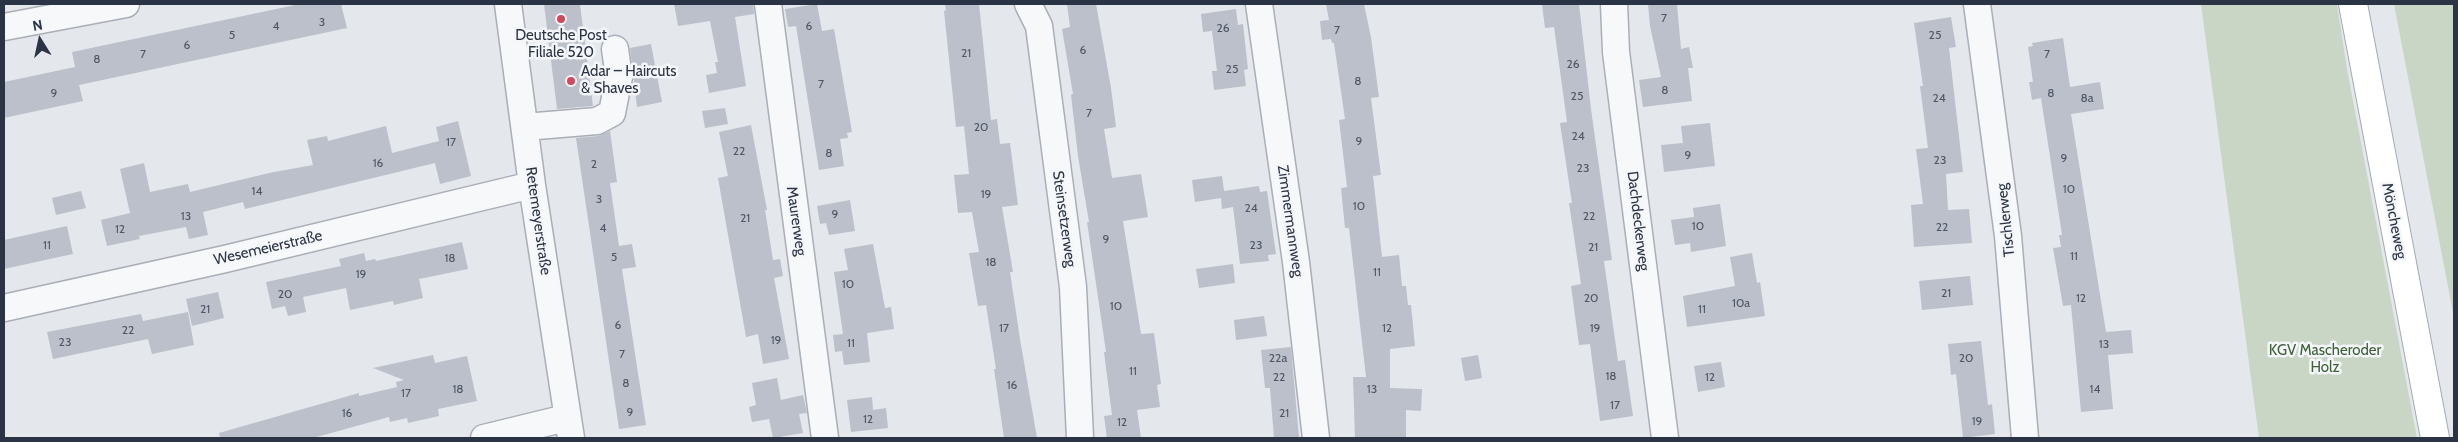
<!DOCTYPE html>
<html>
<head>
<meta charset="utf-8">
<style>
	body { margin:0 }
	#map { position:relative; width:2458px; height:442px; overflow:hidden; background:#e4e7ec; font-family:Cabin,sans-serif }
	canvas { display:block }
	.frame { position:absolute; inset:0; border:5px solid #2b3445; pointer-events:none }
	.north { position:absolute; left:15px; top:15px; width:50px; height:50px; -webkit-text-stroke:4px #f4f6f9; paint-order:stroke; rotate:350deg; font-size:14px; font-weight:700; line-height:20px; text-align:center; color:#2b3445 }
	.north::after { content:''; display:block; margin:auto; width:18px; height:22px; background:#2b3445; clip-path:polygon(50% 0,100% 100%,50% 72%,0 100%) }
</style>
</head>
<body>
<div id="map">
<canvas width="2458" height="442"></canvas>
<div class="frame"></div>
<div class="north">N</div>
</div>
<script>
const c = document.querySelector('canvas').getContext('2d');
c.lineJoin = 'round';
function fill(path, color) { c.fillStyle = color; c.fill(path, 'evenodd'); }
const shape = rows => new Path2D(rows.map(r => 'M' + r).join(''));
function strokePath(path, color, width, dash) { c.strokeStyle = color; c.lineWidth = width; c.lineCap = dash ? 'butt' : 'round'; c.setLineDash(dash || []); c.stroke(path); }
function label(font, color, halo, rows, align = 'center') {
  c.font = font + ' Cabin,sans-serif'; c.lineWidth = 5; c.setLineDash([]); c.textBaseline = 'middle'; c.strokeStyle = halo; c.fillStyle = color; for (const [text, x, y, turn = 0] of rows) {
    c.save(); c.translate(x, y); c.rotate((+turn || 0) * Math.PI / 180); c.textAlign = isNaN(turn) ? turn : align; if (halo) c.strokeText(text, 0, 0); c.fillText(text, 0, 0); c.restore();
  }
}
const green = shape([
	[2201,4,2337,4,2347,69,2417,438,2259,438],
	[2394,4,2454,4,2454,318]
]);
const building = shape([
	[300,4,341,4,347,28,79,85,83,101,4,118,4,82,75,67,72,52],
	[544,4,580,4,593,106,557,109],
	[674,4,753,4,754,14,735,17,746,86,709,93,706,75,717,73,715,62,718,62,710,21,678,26],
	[817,4,822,31,834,29,852,132,847,133,848,138,840,139,844,166,819,170,796,26,788,27,785,9],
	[945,4,979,4,991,120,997,119,1000,144,1010,143,1018,205,1002,207,1013,272,1010,272,1020,339,1037,438,1004,438,994,369,996,369,986,305,978,306,969,253,979,252,972,212,958,213,954,175,969,174,964,126,956,127,944,11,946,10],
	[1067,4,1096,4,1111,88,1116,127,1104,129,1112,178,1141,174,1148,217,1123,221,1141,334,1154,333,1161,384,1157,385,1160,407,1137,410,1141,438,1107,438,1104,416,1112,415,1104,352,1106,352,1087,222,1089,222,1078,156,1071,95,1073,94,1062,29,1070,27],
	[1326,4,1364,4,1371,37,1379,97,1371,98,1381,175,1373,176,1382,257,1399,255,1402,286,1406,286,1408,305,1411,305,1415,346,1390,349,1390,388,1422,389,1421,411,1406,410,1406,438,1355,438,1353,377,1366,377,1349,228,1345,228,1341,188,1347,187,1339,120,1345,119,1334,43,1332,43,1331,39,1322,40,1320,21,1329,20],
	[1542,4,1579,4,1591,109,1612,260,1604,261,1618,361,1625,360,1633,416,1600,421,1590,344,1579,345,1571,286,1581,284,1569,203,1572,203,1560,123,1567,122,1554,27,1545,28],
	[1648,4,1677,4,1681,49,1689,47,1693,68,1688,68,1692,101,1643,107,1639,80,1661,77,1650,26],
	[1236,9,1238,25,1243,24,1248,69,1244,70,1246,86,1214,90,1212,71,1217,71,1212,31,1203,32,1201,14],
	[1951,17,1956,47,1949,48,1963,172,1946,174,1948,210,1969,209,1972,243,1914,247,1911,205,1923,204,1916,149,1928,148,1920,86,1923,86,1914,23],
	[2063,38,2070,87,2100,82,2104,109,2071,114,2106,332,2131,330,2133,353,2108,355,2113,409,2081,412,2071,305,2063,306,2053,248,2061,247,2059,235,2062,235,2041,98,2032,100,2029,82,2033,82,2028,47,2033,46,2032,43],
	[651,44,662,102,637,107,630,48],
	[725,108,728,124,705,128,702,111],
	[458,121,471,176,440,184,435,163,245,209,243,202,203,212,208,235,189,239,186,227,139,236,140,239,107,246,101,220,130,213,120,169,144,163,150,192,188,184,190,192,269,173,313,165,307,140,327,136,328,141,386,126,392,153,439,141,436,127],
	[1710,123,1715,166,1664,172,1661,145,1683,143,1681,126],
	[751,125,767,210,765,210,773,260,780,259,783,276,774,278,789,359,763,364,758,334,746,337,718,178,728,176,719,132],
	[610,131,617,182,610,183,619,246,632,244,636,267,622,269,646,425,619,429,576,138,598,136],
	[1222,176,1224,191,1259,186,1260,192,1267,191,1276,254,1268,255,1269,261,1240,264,1233,207,1222,209,1221,198,1195,202,1192,180],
	[81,191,86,208,56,215,52,198],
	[850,200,855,231,829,235,826,223,820,224,817,206],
	[1720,204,1726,246,1691,252,1690,243,1675,245,1671,220,1694,217,1693,208],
	[67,226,73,254,4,269,4,240],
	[462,242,468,269,419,279,423,298,394,305,393,301,350,310,346,288,303,297,306,312,288,316,285,306,272,309,266,282,341,266,339,259,364,253,366,261,375,259,376,261],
	[873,244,885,308,891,307,894,329,867,333,870,362,844,365,842,351,835,352,833,335,843,334,834,272,848,270,844,249],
	[1752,253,1757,283,1760,282,1765,316,1687,327,1683,296,1735,286,1730,257],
	[1233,264,1235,283,1199,288,1196,269],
	[1970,276,1973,305,1922,310,1919,281],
	[218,292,224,318,192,326,186,299],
	[188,312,194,345,152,354,148,339,53,359,47,332,141,314,143,321],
	[1264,316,1267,336,1236,340,1234,320],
	[1981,341,1988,405,1992,404,1995,434,1963,438,1956,374,1951,375,1948,344],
	[1291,347,1299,438,1274,438,1270,388,1265,388,1261,350],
	[433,355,435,363,467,356,477,401,438,409,439,416,408,423,407,418,390,422,389,417,313,438,220,438,219,433,359,393,359,396,397,387,396,382,404,380,373,368],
	[1478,355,1482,378,1465,381,1461,358],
	[1721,362,1725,387,1698,392,1694,366],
	[777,378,781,400,803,395,807,413,799,414,803,433,773,438,769,419,752,422,749,407,756,405,752,383],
	[872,397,873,410,886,408,888,428,851,432,847,400]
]);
const minor = shape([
	[508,4,532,185,571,438],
	[768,4,825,438],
	[1028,4,1039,26,1073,287,1080,438],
	[1259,4,1296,262,1316,438],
	[1614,4,1616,52,1665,438],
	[1977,4,2008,236,2025,438],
	[4,27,126,4],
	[525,127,597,121,612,113,619,77,615,49],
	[4,308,225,259,532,185],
	[484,438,566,418]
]);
const major = shape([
	[2353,4,2435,438]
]);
const markers = [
	[561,19,5,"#d1495b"],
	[571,81,5,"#d1495b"]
];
const numberNames = [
	["7",1664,18],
	["3",322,22],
	["4",276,26],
	["6",809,26],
	["26",1223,28],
	["7",1337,30],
	["5",232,35],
	["25",1935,35],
	["6",187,45],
	["6",1083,50],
	["21",966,53],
	["7",143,54],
	["7",2047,54],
	["8",97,59],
	["26",1573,64],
	["25",1232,69],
	["8",1358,81],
	["7",821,84],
	["8",1665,90],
	["9",54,93],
	["8",2051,93],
	["25",1577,96],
	["24",1939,98],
	["8a",2087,98],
	["7",1089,113],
	["20",981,127],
	["24",1578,136],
	["9",1359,141],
	["17",451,142],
	["22",739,151],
	["8",829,153],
	["9",1688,155],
	["9",2064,158],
	["23",1940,160],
	["16",378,163],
	["2",594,164],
	["23",1583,168],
	["10",2069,189],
	["14",257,191],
	["19",986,194],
	["3",599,199],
	["10",1359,206],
	["24",1251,208],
	["9",835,214],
	["13",186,216],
	["22",1589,216],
	["21",745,218],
	["10",1698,226],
	["22",1942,227],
	["4",603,228],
	["12",120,229],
	["9",1106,239],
	["11",47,245],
	["23",1256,245],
	["21",1593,247],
	["11",2074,256],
	["5",614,257],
	["18",450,258],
	["18",991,262],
	["11",1377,272],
	["19",361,274],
	["10",848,284],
	["21",1946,293],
	["20",285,294],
	["20",1591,298],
	["12",2081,298],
	["10a",1741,303],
	["10",1116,306],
	["21",205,309],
	["11",1702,309],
	["6",618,325],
	["17",1004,328],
	["12",1387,328],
	["19",1595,328],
	["22",128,330],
	["19",776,340],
	["23",65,342],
	["11",851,343],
	["13",2104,344],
	["7",622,354],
	["22a",1278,358],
	["20",1966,358],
	["11",1133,371],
	["18",1611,376],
	["22",1279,377],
	["12",1710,377],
	["8",626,383],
	["16",1012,385],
	["18",458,389],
	["13",1372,389],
	["14",2095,389],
	["17",406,393],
	["17",1615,405],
	["9",630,412],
	["16",347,413],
	["21",1284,413],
	["12",868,419],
	["19",1977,421],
	["12",1122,422]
];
const poiNames = [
	["Deutsche Post",561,36],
	["Filiale 520",561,53],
	["Adar – Haircuts",581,72,"left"],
	["& Shaves",581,89,"left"]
];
const streetNames = [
	["Steinsetzerweg",1064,219,82],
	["Tischlerweg",2006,220,-96],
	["Retemeyerstraße",538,221,82],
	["Maurerweg",796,221,82],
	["Zimmermannweg",1290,221,82],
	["Dachdeckerweg",1638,221,83],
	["Möncheweg",2394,221,79],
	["Wesemeierstraße",268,248,-13]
];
const parkNames = [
	["KGV Mascheroder",2325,351],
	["Holz",2325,368]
];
fill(green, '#c9d6c5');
fill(building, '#bbc0ca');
strokePath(minor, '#a9aeb7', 29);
strokePath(major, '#a3abb8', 30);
strokePath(minor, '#f7f8fa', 26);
strokePath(major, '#fff', 28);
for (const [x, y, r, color] of markers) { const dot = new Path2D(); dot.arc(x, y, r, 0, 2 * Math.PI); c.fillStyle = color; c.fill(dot); strokePath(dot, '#f4f6f9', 2); }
label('12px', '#4f5766', null, numberNames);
label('15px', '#2b3445', '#f4f6f9', poiNames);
label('15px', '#2b3445', '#f4f6f9', streetNames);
label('15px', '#3f6138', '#f4f6f9', parkNames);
</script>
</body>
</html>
